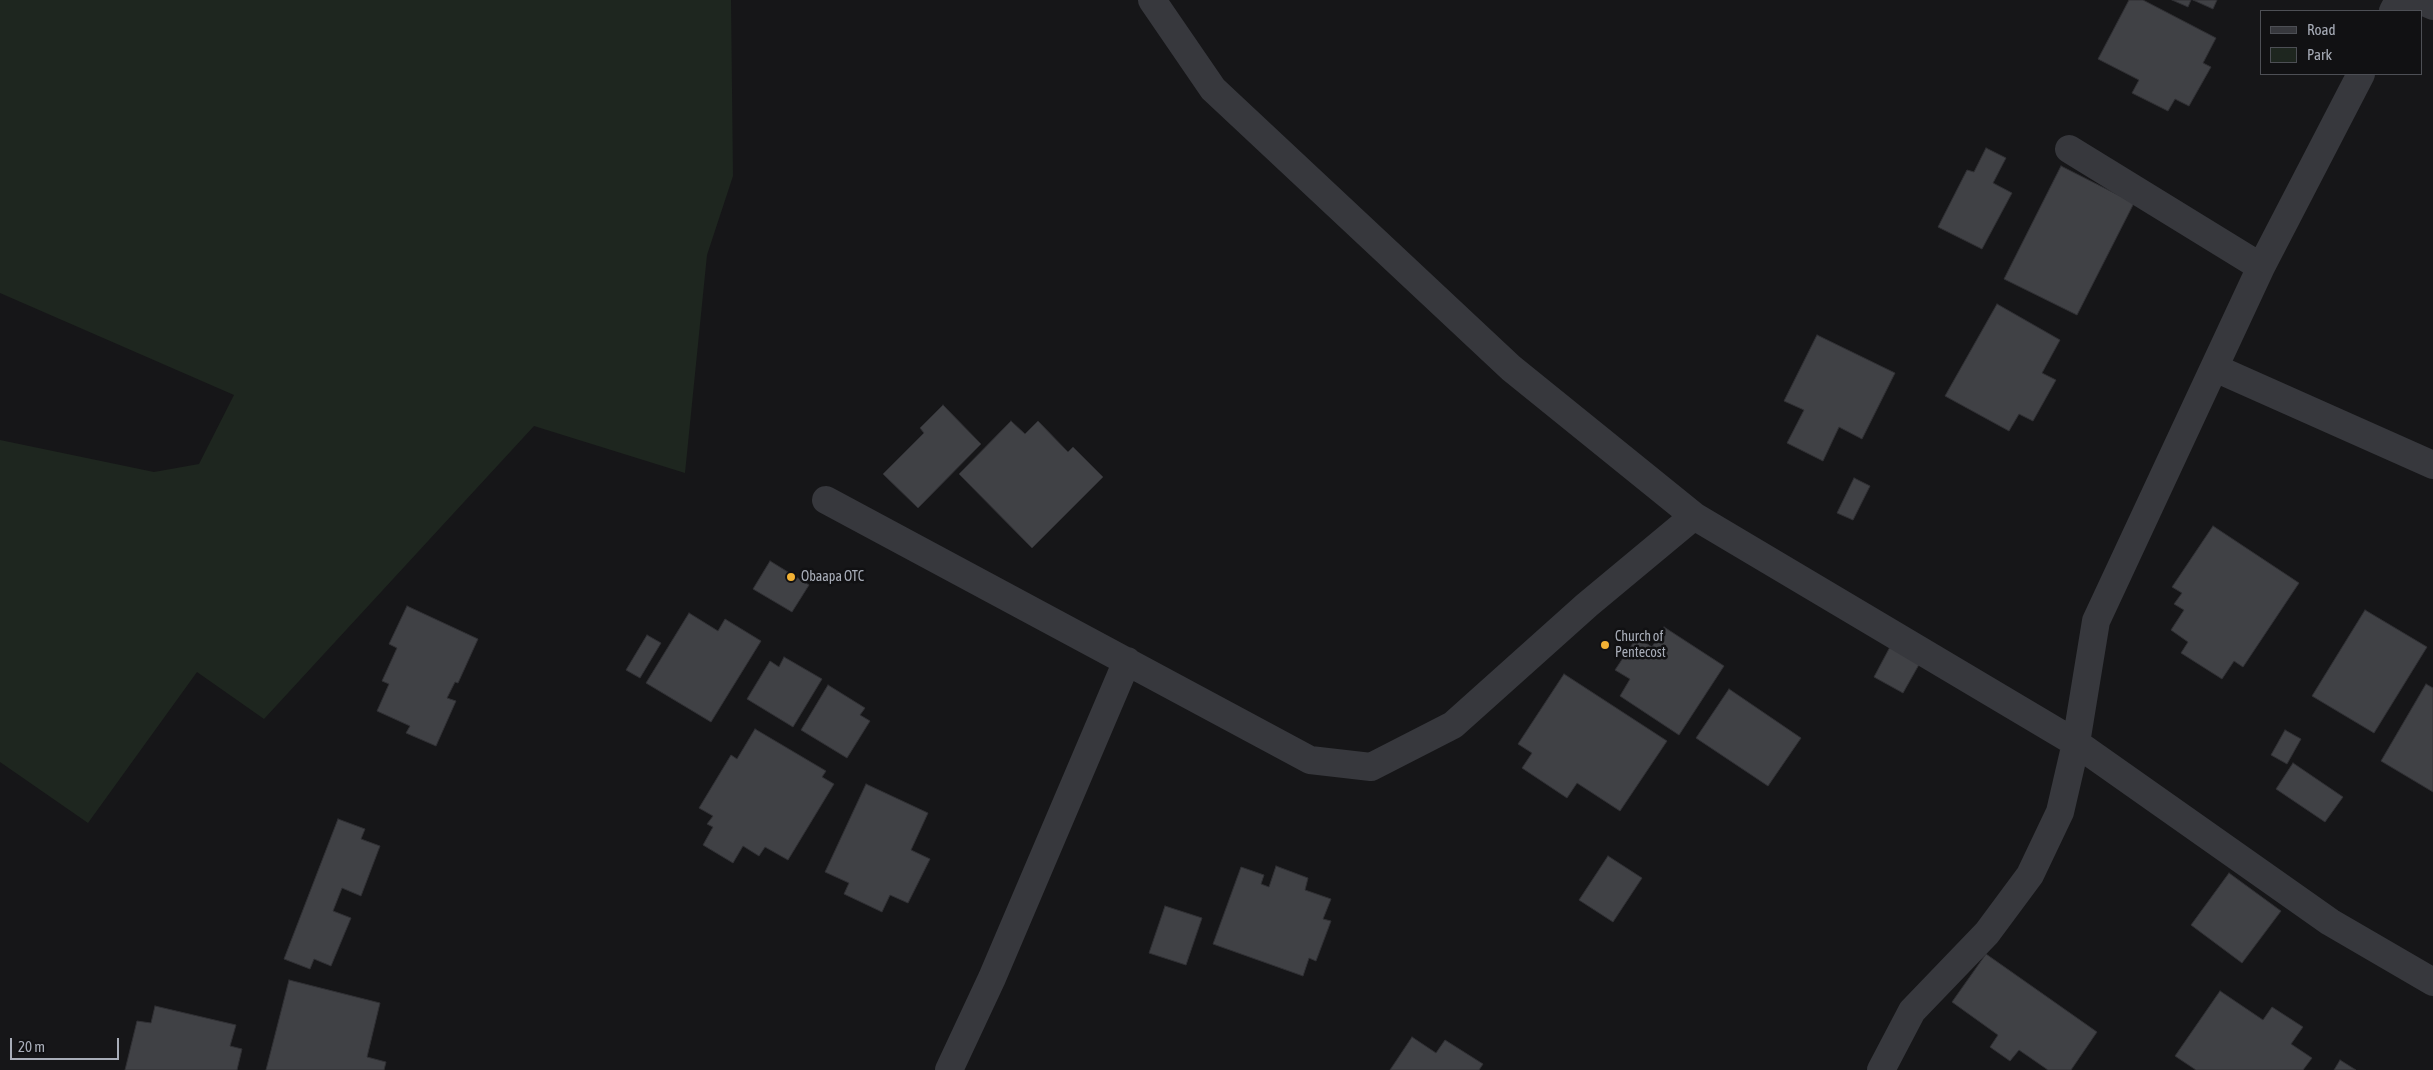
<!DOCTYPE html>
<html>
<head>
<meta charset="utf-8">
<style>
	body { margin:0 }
	#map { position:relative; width:2433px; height:1070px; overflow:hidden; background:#161618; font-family:"Asap Condensed",sans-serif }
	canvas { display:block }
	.legend { position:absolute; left:2260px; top:10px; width:162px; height:65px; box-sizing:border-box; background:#111113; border:1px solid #4d4f55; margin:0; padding:6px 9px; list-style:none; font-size:15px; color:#a8adb8 }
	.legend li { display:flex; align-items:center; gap:10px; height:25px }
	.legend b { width:25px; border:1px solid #4d4f55 }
	.scale { position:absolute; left:10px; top:1038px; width:109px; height:22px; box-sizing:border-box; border:2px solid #a8adb8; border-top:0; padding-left:6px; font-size:15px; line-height:18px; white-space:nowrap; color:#a8adb8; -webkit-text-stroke:4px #111113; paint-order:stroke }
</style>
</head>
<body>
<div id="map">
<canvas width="2433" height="1070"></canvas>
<ul class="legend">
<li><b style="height:6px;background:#37383d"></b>Road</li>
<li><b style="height:14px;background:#1e261f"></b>Park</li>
</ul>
<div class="scale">20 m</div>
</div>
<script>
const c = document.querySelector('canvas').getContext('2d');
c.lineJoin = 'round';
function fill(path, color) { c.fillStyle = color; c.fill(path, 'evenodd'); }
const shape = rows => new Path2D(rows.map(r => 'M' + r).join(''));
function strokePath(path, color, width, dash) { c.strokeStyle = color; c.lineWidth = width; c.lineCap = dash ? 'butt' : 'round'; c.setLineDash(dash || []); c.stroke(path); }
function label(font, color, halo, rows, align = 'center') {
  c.font = font + ' "Asap Condensed",sans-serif'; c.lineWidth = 5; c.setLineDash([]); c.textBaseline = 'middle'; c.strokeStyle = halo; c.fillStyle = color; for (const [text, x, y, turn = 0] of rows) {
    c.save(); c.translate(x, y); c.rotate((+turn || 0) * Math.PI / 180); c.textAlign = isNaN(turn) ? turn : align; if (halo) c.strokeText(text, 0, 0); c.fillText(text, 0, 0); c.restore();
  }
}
const green = shape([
	[0,0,731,0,733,176,707,255,685,473,534,426,264,719,197,672,88,823,0,762,0,440,154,472,199,464,234,395,0,293]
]);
const building = shape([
	[2129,0,2143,0,2216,38,2203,63,2211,67,2189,106,2175,99,2168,111,2132,93,2139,80,2098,59,2129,0],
	[2172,0,2191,0,2188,7,2172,0],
	[2193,0,2217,0,2213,9,2193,0],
	[1986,148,2006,158,1993,183,2012,193,1982,249,1938,227,1967,170,1974,172,1986,148],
	[2061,166,2134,203,2077,315,2004,279,2061,166],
	[1997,304,2060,340,2042,373,2056,380,2033,421,2019,414,2009,431,1945,396,1997,304],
	[1817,335,1895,373,1862,439,1839,427,1823,461,1787,443,1804,410,1784,401,1817,335],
	[943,405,981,444,918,508,883,474,924,433,920,428,943,405],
	[1011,421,1025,434,1038,421,1068,452,1073,447,1103,477,1032,548,959,474,1011,421],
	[1854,478,1870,486,1853,520,1837,513,1854,478],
	[2213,526,2299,583,2243,667,2234,661,2222,679,2181,653,2188,642,2171,630,2184,610,2174,604,2182,593,2172,587,2213,526],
	[770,561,809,585,792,612,753,589,770,561],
	[407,606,478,639,458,683,455,682,447,698,456,701,436,746,406,733,410,726,377,711,389,684,382,681,397,648,389,644,407,606],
	[2365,610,2427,647,2374,733,2312,696,2365,610],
	[689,613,718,631,725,619,761,641,711,722,646,683,689,613],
	[1664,627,1724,666,1679,735,1620,696,1630,679,1615,670,1637,637,1652,647,1664,627],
	[647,635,661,643,640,678,626,670,647,635],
	[1891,645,1921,661,1903,693,1874,677,1891,645],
	[784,657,822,679,793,727,747,699,770,661,779,667,784,657],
	[1564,674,1667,741,1620,811,1577,783,1567,798,1522,768,1532,753,1518,744,1564,674],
	[2426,684,2433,688,2433,792,2381,761,2426,684],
	[828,685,865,708,860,715,870,721,847,758,801,730,828,685],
	[1729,689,1801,738,1768,786,1696,738,1729,689],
	[755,729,826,771,822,777,834,784,788,860,765,847,759,856,743,846,733,863,703,845,713,827,707,824,713,816,699,808,731,755,737,759,755,729],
	[2285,730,2301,739,2287,764,2271,755,2285,730],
	[2293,763,2343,797,2325,822,2276,789,2293,763],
	[866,784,928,813,911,850,930,859,908,903,890,895,882,912,844,894,849,883,825,872,866,784],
	[338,819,365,829,361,839,380,846,361,896,342,888,333,911,351,918,331,966,314,959,310,969,284,959,338,819],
	[1608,856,1642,878,1613,922,1579,900,1608,856],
	[1276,866,1308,878,1305,890,1331,899,1323,919,1331,921,1316,961,1309,958,1303,976,1213,944,1241,867,1264,875,1261,884,1269,887,1276,866],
	[2229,873,2281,911,2242,963,2191,925,2229,873],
	[1165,906,1202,918,1186,965,1149,953,1165,906],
	[1986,954,2097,1032,2071,1070,2048,1070,2019,1050,2010,1061,1990,1047,1998,1035,1952,1002,1986,954],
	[289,980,380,1003,367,1057,386,1062,384,1070,266,1070,289,980],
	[2220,991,2263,1020,2272,1007,2303,1027,2291,1044,2312,1058,2303,1070,2196,1070,2175,1056,2220,991],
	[155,1006,236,1025,230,1046,242,1049,237,1070,125,1070,137,1021,151,1023,155,1006],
	[1412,1037,1436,1053,1445,1040,1483,1064,1479,1070,1390,1070,1412,1037],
	[2340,1060,2356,1070,2334,1070,2340,1060]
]);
const minor = shape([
	[1152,0,1213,89,1511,368,1694,516,2076,743,2330,922,2433,982],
	[2419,0,2433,6],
	[2393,11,2399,0],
	[2069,149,2261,267],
	[2215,368,2433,465],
	[826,500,1310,760,1371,767,1453,725,1587,605,1694,516],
	[949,1070,992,978,1127,661],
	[1881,1070,1912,1011,1987,933,2030,875,2060,812,2076,743,2096,621,2261,267,2361,74]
]);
const markers = [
	[791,577,5,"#f2b134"],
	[1605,645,5,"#f2b134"]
];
const poiNames = [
	["Obaapa OTC",801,577],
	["Church of",1615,637],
	["Pentecost",1615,653]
];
fill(green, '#1e261f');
fill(building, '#404145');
strokePath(building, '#303034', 1);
strokePath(minor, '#37383d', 28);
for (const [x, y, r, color] of markers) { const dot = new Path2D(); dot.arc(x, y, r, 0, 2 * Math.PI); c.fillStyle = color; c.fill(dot); strokePath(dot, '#111113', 2); }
label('14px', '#a8adb8', '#111113', poiNames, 'left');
</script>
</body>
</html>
